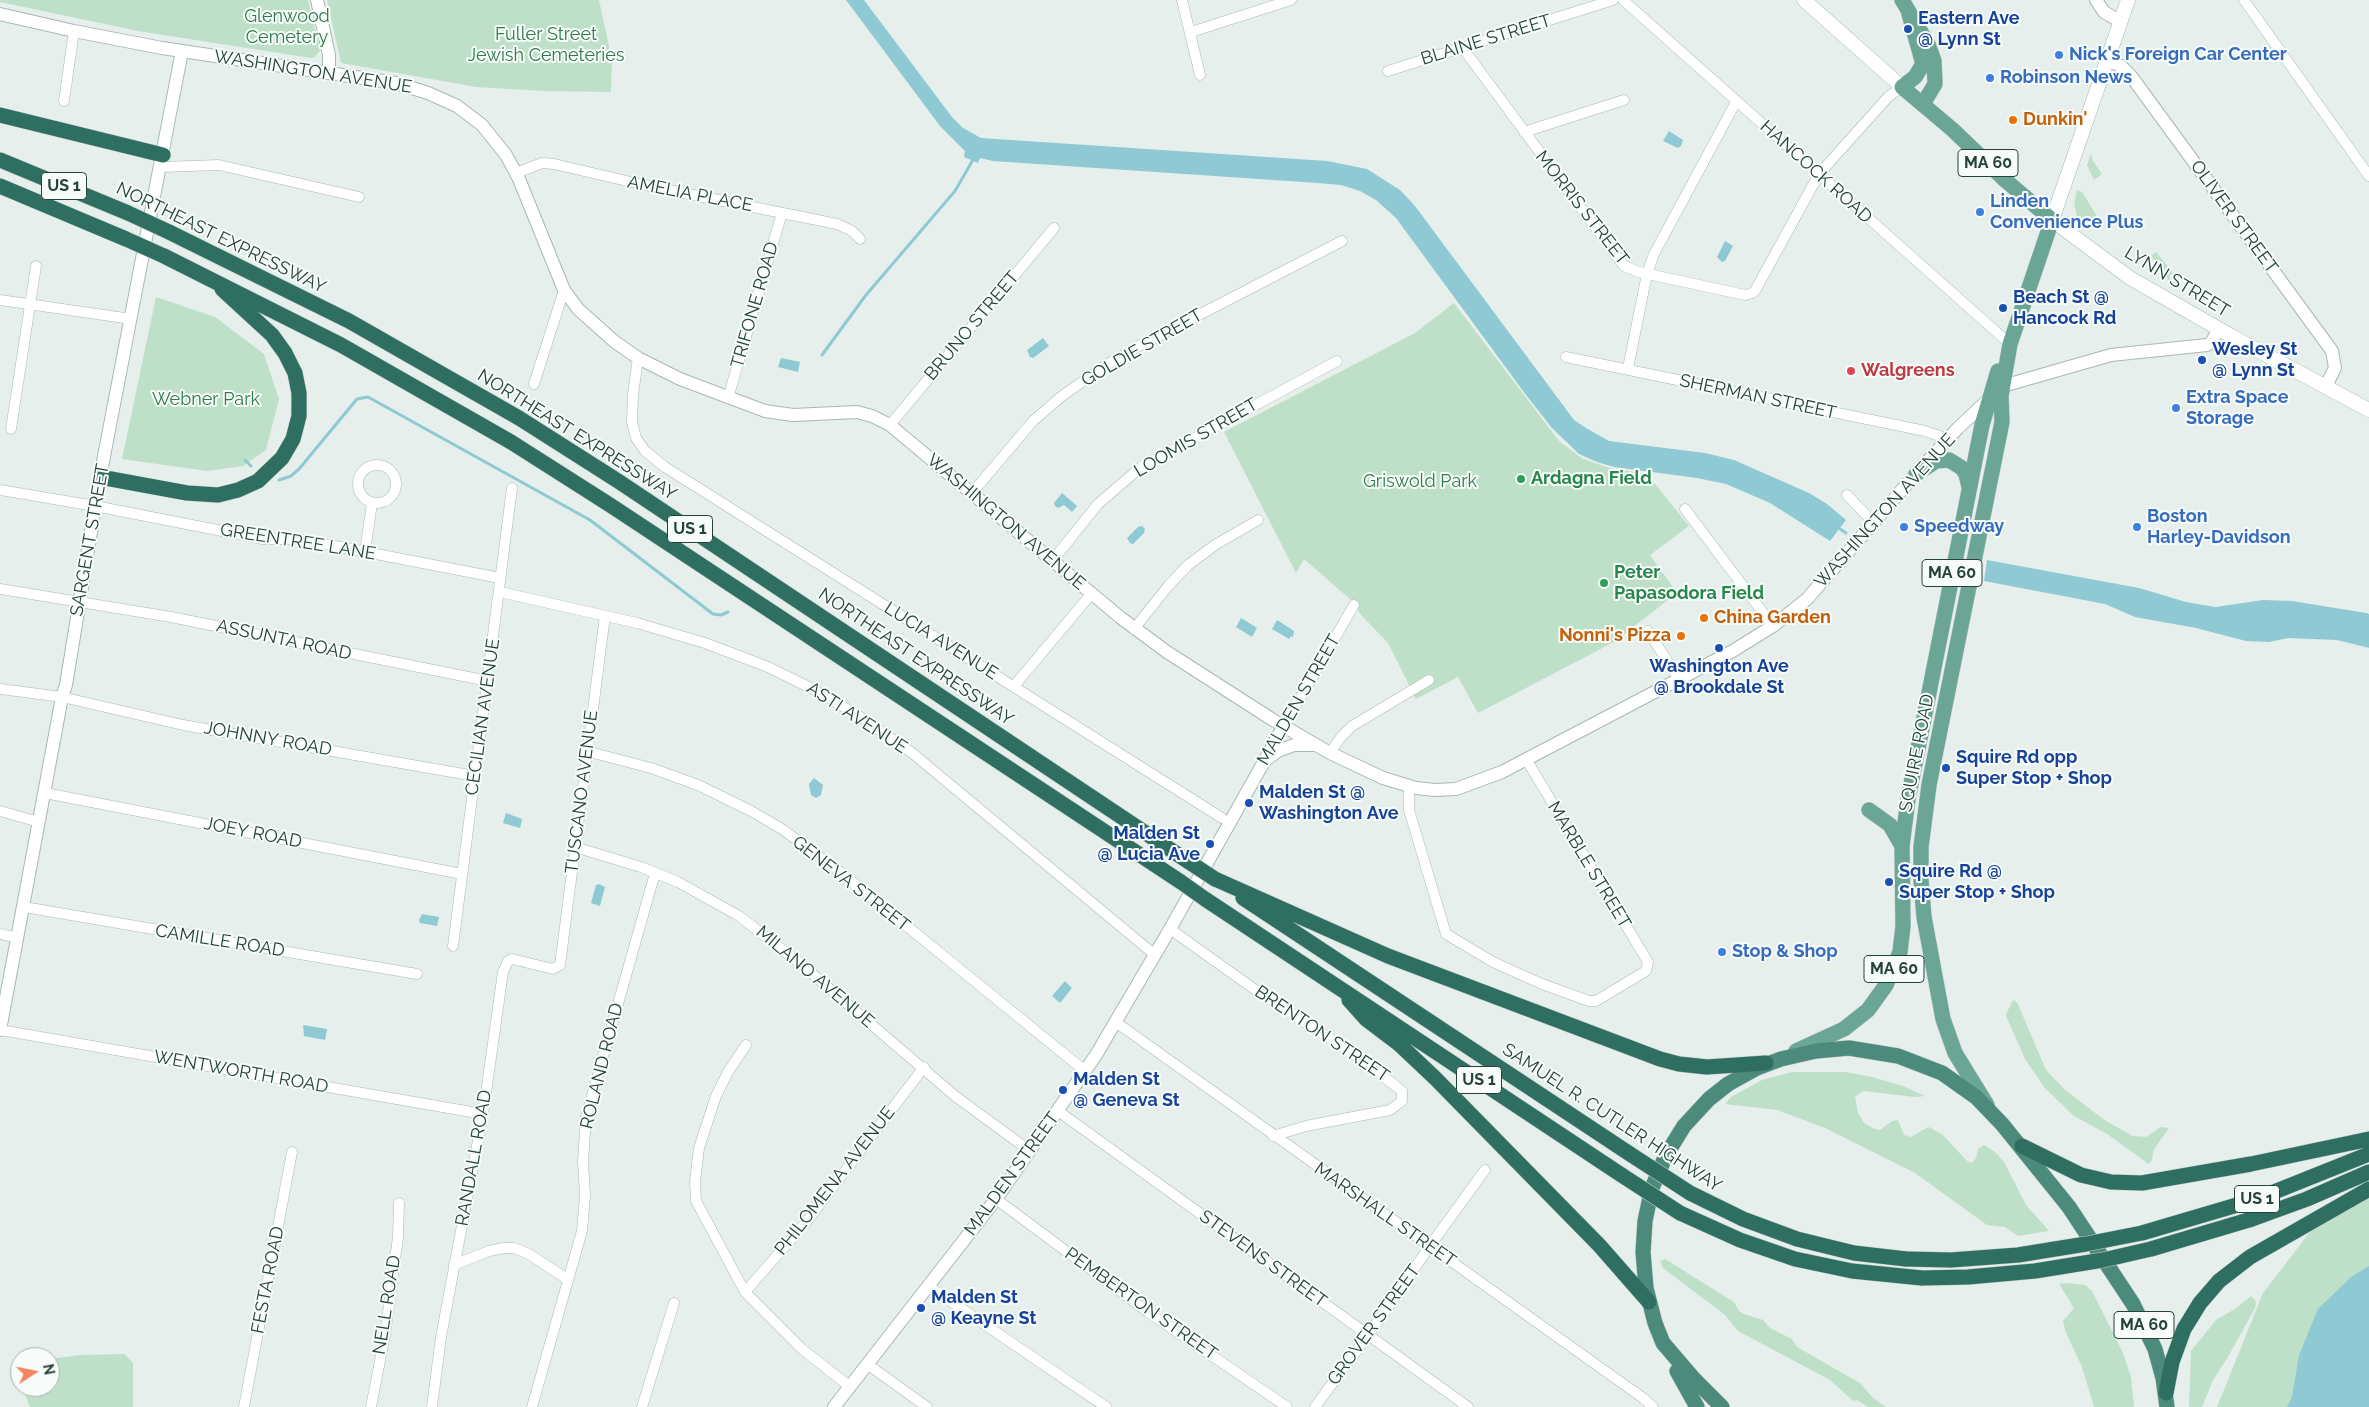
<!DOCTYPE html>
<html>
<head>
<meta charset="utf-8">
<style>
	body { margin:0 }
	#map { position:relative; width:2369px; height:1407px; overflow:hidden; background:#e6efeb; font-family:Raleway,sans-serif }
	canvas { display:block }
	.north { position:absolute; left:10px; top:1347px; width:50px; height:50px; box-sizing:border-box; background:#f7fbf9; border:1px solid #a3b1ad; border-radius:50%; rotate:79deg; font-size:14px; font-weight:700; line-height:20px; text-align:center; color:#24423a }
	.north::after { content:''; display:block; margin:auto; width:18px; height:22px; background:#f4845f; clip-path:polygon(50% 0,100% 100%,50% 72%,0 100%) }
</style>
</head>
<body>
<div id="map">
<canvas width="2369" height="1407"></canvas>
<div class="north">N</div>
</div>
<script>
const c = document.querySelector('canvas').getContext('2d');
c.lineJoin = 'round';
function fill(path, color) { c.fillStyle = color; c.fill(path, 'evenodd'); }
const shape = rows => new Path2D(rows.map(r => 'M' + r).join(''));
function strokePath(path, color, width, dash) { c.strokeStyle = color; c.lineWidth = width; c.lineCap = dash ? 'butt' : 'round'; c.setLineDash(dash || []); c.stroke(path); }
function label(font, color, halo, rows, align = 'center') {
  c.font = font + ' Raleway,sans-serif'; c.lineWidth = 4; c.setLineDash([]); c.textBaseline = 'middle'; c.strokeStyle = halo; c.fillStyle = color; for (const [text, x, y, turn = 0] of rows) {
    c.save(); c.translate(x, y); c.rotate((+turn || 0) * Math.PI / 180); c.textAlign = isNaN(turn) ? turn : align; if (halo) c.strokeText(text, 0, 0); c.fillText(text, 0, 0); c.restore();
  }
}
const green = shape([
	[0,0,308,0,320,50,315,57,311,58,138,31,0,2],
	[327,0,599,0,612,60,611,92,543,91,476,87,341,63],
	[2091,153,2093,161,2102,174,2094,180,2087,165],
	[2077,190,2082,192,2100,221,2096,226,2089,221,2082,220,2077,216,2074,203],
	[2156,252,2173,273,2169,276,2172,281,2170,282,2151,256],
	[156,297,215,317,264,354,279,399,266,450,243,466,207,471,122,459],
	[1454,303,1559,441,1583,459,1609,468,1647,474,1689,526,1650,555,1677,593,1614,642,1478,713,1458,677,1416,699,1388,643,1362,616,1350,599,1304,559,1296,573,1224,432,1415,333],
	[2013,1000,2017,1002,2046,1070,2065,1090,2106,1121,2133,1136,2146,1137,2161,1127,2169,1128,2153,1151,2152,1160,2149,1164,2107,1134,2074,1116,2044,1087,2025,1059,2007,1018,2006,1014],
	[1792,1072,1845,1072,1872,1077,1903,1086,1925,1096,1915,1097,1863,1091,1855,1097,1858,1113,1864,1123,1875,1129,1880,1130,1892,1121,1898,1120,1904,1135,1911,1137,1928,1127,1931,1128,1943,1135,1967,1161,1972,1163,1976,1158,1978,1149,1984,1145,1995,1152,2004,1162,2026,1205,2049,1231,2018,1236,2005,1227,1987,1225,1915,1173,1825,1128,1777,1110,1725,1104,1731,1097,1762,1080],
	[2369,1196,2369,1407,2217,1407,2263,1293,2310,1232],
	[1665,1259,1734,1302,1739,1311,1744,1314,1763,1320,1770,1328,1792,1339,1797,1347,1860,1383,1873,1398,1886,1407,1868,1407,1857,1400,1853,1401,1830,1380,1738,1331,1725,1315,1663,1268,1660,1261],
	[2069,1283,2085,1285,2092,1291,2123,1353,2131,1377,2134,1407,2094,1407,2082,1367,2066,1333,2063,1321,2074,1308,2059,1284],
	[2251,1296,2256,1301,2255,1308,2228,1357,2213,1380,2202,1407,2189,1407,2191,1351,2216,1320,2235,1309],
	[125,1354,133,1363,133,1407,30,1407,22,1387,50,1387,50,1359,80,1355]
]);
const water = shape([
	[846,0,864,0,952,117,963,128,981,138,1327,161,1367,169,1400,190,1415,206,1574,420,1586,428,1609,441,1705,453,1734,460,1809,493,1827,504,1846,520,1830,541,1770,503,1726,484,1697,478,1614,467,1597,462,1579,454,1552,428,1526,395,1396,218,1376,200,1360,191,1341,185,1318,183,993,161,980,158,978,163,964,157,965,151,940,126],
	[1669,131,1683,140,1681,146,1678,148,1663,141],
	[1725,241,1733,246,1725,261,1722,262,1717,257],
	[1043,338,1049,346,1033,358,1030,357,1027,350],
	[781,358,800,362,798,372,778,367],
	[1062,493,1077,506,1072,512,1064,505,1058,508,1055,506,1054,503],
	[1142,526,1145,529,1144,533,1133,544,1130,543,1127,538,1138,527],
	[1987,560,2139,588,2186,602,2215,607,2263,600,2292,601,2366,613,2369,614,2369,648,2337,640,2288,638,2269,642,2246,641,2196,628,2135,617,2105,604,1984,581],
	[1241,618,1257,628,1252,637,1236,627],
	[1277,620,1294,631,1293,637,1291,636,1289,639,1272,629],
	[814,778,823,785,821,795,816,798,811,795,809,784],
	[506,813,522,819,520,828,503,823],
	[599,884,605,887,600,906,591,903,596,885],
	[422,914,439,917,437,926,420,923,419,920],
	[1065,981,1072,988,1060,1003,1052,996],
	[303,1025,327,1029,325,1040,304,1036],
	[2369,1266,2369,1407,2287,1407,2292,1397,2299,1355,2318,1309,2351,1277]
]);
const stream = shape([
	[822,355,866,295,955,191,974,158],
	[245,460,251,466],
	[279,480,291,476,299,469,357,399,368,397,590,520,713,614,721,615,728,612],
	[1837,527,1846,533]
]);
const minor = shape([
	[1182,0,1200,75],
	[1623,0,2010,344],
	[2244,0,2369,176],
	[1191,32,1291,0],
	[1462,47,1624,266,1639,272,1745,295,1753,293,1756,289,1819,174,1889,96,1902,87],
	[1388,71,1613,0],
	[64,101,74,31],
	[1524,132,1624,100],
	[161,167,219,165,359,197],
	[516,173,542,163,554,164,644,185,837,224,852,231,860,239],
	[0,300,131,319],
	[1566,357,1925,431,1948,439],
	[638,358,633,395,632,422,636,438,645,451,665,467,1222,818],
	[1628,368,1647,274,1654,254,1736,102],
	[534,384,564,290],
	[728,398,782,213],
	[890,425,1054,228],
	[11,429,36,266],
	'358 484a19 19 0 1 1 38 0a19 19 0 1 1-38 0Z',
	[0,490,95,506,263,539,299,539,500,578],
	[972,493,1033,421,1062,396,1103,367,1137,347,1342,241],
	[1847,495,1873,522],
	[1685,509,1773,626],
	[365,551,372,503],
	[1053,560,1098,504,1141,467,1337,361],
	[0,589,171,617,488,681],
	[500,592,637,623,705,643,768,667,813,689,859,716,911,752,1155,955],
	[1134,629,1169,585,1188,565,1215,545,1258,520],
	[1648,631,1679,679],
	[1014,686,1092,593],
	[0,689,62,697,183,725,475,776],
	[1284,726,1354,605],
	[586,751,651,768,698,785,751,811,782,829,839,871,1085,1071],
	[1330,753,1341,737,1352,726,1429,680],
	[1409,787,1409,810,1446,934,1493,962,1542,984,1589,1001,1596,1001,1646,971,1648,962,1526,759],
	[45,793,462,874],
	[0,811,39,822],
	[575,847,641,867,678,882,739,916,802,965,955,1096,1030,1151],
	[24,907,417,974],
	[1170,929,1257,991,1358,1057,1402,1091,1402,1101,1390,1110,1306,1126,1273,1136],
	[0,934,18,938],
	[453,946,512,488],
	[1117,1023,1643,1398,1653,1407],
	[0,1030,483,1114],
	[746,1045,728,1072,716,1096,699,1148,695,1181,696,1201,745,1292,802,1349,849,1386],
	[1058,1111,1468,1407],
	[996,1199,1148,1312,1287,1407],
	[454,1265,489,1251,504,1248,514,1248,529,1254,567,1279],
	[928,1286,1106,1407],
	[745,1292,807,1221,924,1067],
	[867,1364,927,1407],
	[244,1407,292,1152],
	[371,1407,385,1335,398,1237,399,1203],
	[432,1407,441,1337,483,1114,503,972,508,961,512,959,553,969,560,965,605,616],
	[532,1407,582,1231,585,1195,583,1162,586,1117,655,873],
	[642,1407,674,1303],
	[1315,1407,1385,1312,1429,1247,1485,1170]
]);
const tertiary = shape([
	[317,0,329,55,329,72],
	[2096,0,2104,12,2121,22],
	[0,14,74,31,162,48,396,83,428,93,457,106,482,125,506,155,519,179,564,290,578,309,615,342,638,358,680,379,765,411,793,415,857,412,872,416,890,425,1121,618,1167,652,1273,720,1330,753,1383,778,1416,788,1435,790,1456,789,1502,772,1731,652,1773,626,1807,599,1914,476,1958,428,2003,386,2111,355,2207,345,2211,343,2219,329],
	[2107,60,2121,66,2131,76,2332,351,2335,368,2326,386],
	[1266,760,1278,751,1294,745,1315,745],
	[0,1030,62,697,66,685,100,477,182,51],
	[834,1407,996,1199,1096,1055,1170,929,1284,726]
]);
const secondary = shape([
	[1804,0,1902,87],
	[2128,0,2052,220,2130,278,2233,337,2369,410]
]);
const primary = shape([
	[1902,0,1928,44,1934,61,1935,84,1923,104],
	[1909,14,1923,64,1915,77,1902,87,1953,130,2005,180,2052,220,2010,344,2001,396,2002,422,1929,785,1921,847,1921,880,1924,917,1943,1019,1955,1053,1987,1105],
	[1916,474,1936,461,1949,460,1962,468,1966,474,1969,487],
	[1869,810,1890,825,1902,846],
	[1796,1051,1844,1029,1868,1010,1886,985,1900,952,1903,926,1902,846,1908,799,1982,425,1998,371]
]);
const trunk = shape([
	[1677,1371,1697,1407],
	[1722,1407,1693,1378,1663,1343,1655,1323,1646,1288,1643,1252,1645,1221,1652,1188,1666,1155,1684,1126,1709,1099,1728,1084,1757,1068,1781,1059,1816,1051,1849,1048,1898,1056,1942,1073,1976,1097,2002,1124,2069,1207,2133,1304,2155,1349,2163,1378,2167,1407]
]);
const motorway = shape([
	[0,115,163,155],
	[0,160,128,213],
	[0,186,126,239],
	[169,232,349,321,519,418,618,481,1189,862],
	[164,256,341,345,511,442,610,505,1181,882],
	[100,477,187,493,218,495,238,490,258,481,282,458,293,439,299,416,299,393,295,373,285,353,272,335,222,289],
	[1215,879,1388,956,1660,1059,1679,1064,1707,1067,1766,1063],
	[1243,898,1630,1154],
	[1205,899,1623,1176],
	[1349,1000,1366,1019,1399,1044,1435,1078,1599,1245,1649,1302],
	[2022,1146,2081,1175,2111,1182,2142,1183,2251,1164,2369,1139],
	[1690,1193,1743,1219,1797,1239,1854,1253,1906,1259],
	[1680,1213,1740,1240,1795,1259,1852,1271,1922,1278],
	[2142,1233,2254,1200,2369,1154],
	[2151,1249,2252,1219,2307,1199,2369,1172],
	[2166,1393,2172,1362,2184,1329,2200,1303,2219,1281,2250,1257,2369,1189]
]);
const motorwayBridge = shape([
	[128,213,169,232],
	[126,239,164,256],
	[1189,862,1215,879],
	[1181,882,1205,899],
	[1630,1154,1690,1193],
	[1623,1176,1680,1213],
	[1906,1259,1951,1260,2018,1255,2086,1244,2142,1233],
	[1922,1278,1968,1277,2035,1271,2103,1260,2151,1249]
]);
const markers = [
	[1908,29,5,"#1a4fb4"],
	[2059,55,5,"#3f7fe0"],
	[1990,78,5,"#3f7fe0"],
	[2013,120,5,"#e8710a"],
	[1980,212,5,"#3f7fe0"],
	[2003,308,5,"#1a4fb4"],
	[2202,360,5,"#1a4fb4"],
	[1851,371,5,"#e0444e"],
	[2176,408,5,"#3f7fe0"],
	[1521,479,5,"#2e9e5b"],
	[1904,527,5,"#3f7fe0"],
	[2137,527,5,"#3f7fe0"],
	[1604,583,5,"#2e9e5b"],
	[1704,618,5,"#e8710a"],
	[1681,636,5,"#e8710a"],
	[1719,648,5,"#1a4fb4"],
	[1946,768,5,"#1a4fb4"],
	[1249,803,5,"#1a4fb4"],
	[1210,844,5,"#1a4fb4"],
	[1889,882,5,"#1a4fb4"],
	[1722,952,5,"#3f7fe0"],
	[1063,1090,5,"#1a4fb4"],
	[921,1308,5,"#1a4fb4"]
];
const shields = [
	[1988,163,60],
	[64,186,45],
	[690,529,45],
	[1952,573,60],
	[1894,969,60],
	[1479,1080,45],
	[2257,1199,45],
	[2144,1325,60]
];
const shieldNames = [
	["MA 60",1988,163],
	["US 1",64,186],
	["US 1",690,529],
	["MA 60",1952,573],
	["MA 60",1894,969],
	["US 1",1479,1080],
	["US 1",2257,1199],
	["MA 60",2144,1325]
];
const parkNames = [
	["Glenwood",287,17],
	["Cemetery",287,38],
	["Fuller Street",546,35],
	["Jewish Cemeteries",546,56],
	["Webner Park",206,400],
	["Griswold Park",1420,482]
];
const transitNames = [
	["Eastern Ave",1918,19],
	["@ Lynn St",1918,40],
	["Beach St @",2013,298],
	["Hancock Rd",2013,319],
	["Wesley St",2212,350],
	["@ Lynn St",2212,371],
	["Washington Ave",1719,667,"center"],
	["@ Brookdale St",1719,688,"center"],
	["Squire Rd opp",1956,758],
	["Super Stop + Shop",1956,779],
	["Malden St @",1259,793],
	["Washington Ave",1259,814],
	["Malden St",1200,834,"right"],
	["@ Lucia Ave",1200,855,"right"],
	["Squire Rd @",1899,872],
	["Super Stop + Shop",1899,893],
	["Malden St",1073,1080],
	["@ Geneva St",1073,1101],
	["Malden St",931,1298],
	["@ Keayne St",931,1319]
];
const streetNames = [
	["BLAINE STREET",1486,40,-17],
	["WASHINGTON AVENUE",313,72,9],
	["HANCOCK ROAD",1816,172,42],
	["AMELIA PLACE",690,194,11],
	["MORRIS STREET",1582,208,52],
	["OLIVER STREET",2234,217,54],
	["NORTHEAST EXPRESSWAY",221,238,26],
	["LYNN STREET",2177,282,31],
	["TRIFONE ROAD",755,305,-74],
	["BRUNO STREET",972,326,-50],
	["GOLDIE STREET",1142,348,-30],
	["SHERMAN STREET",1758,397,12],
	["NORTHEAST EXPRESSWAY",577,435,32],
	["LOOMIS STREET",1196,438,-30],
	["WASHINGTON AVENUE",1885,511,-48],
	["WASHINGTON AVENUE",1006,522,40],
	["SARGENT STREET",90,540,-80],
	["GREENTREE LANE",298,542,9],
	["ASSUNTA ROAD",284,640,12],
	["LUCIA AVENUE",941,641,32],
	["NORTHEAST EXPRESSWAY",916,657,34],
	["MALDEN STREET",1299,700,-60],
	["CECILIAN AVENUE",483,717,-82],
	["ASTI AVENUE",857,718,33],
	["JOHNNY ROAD",268,739,10],
	["SQUIRE ROAD",1917,753,-79],
	["TUSCANO AVENUE",582,792,-83],
	["JOEY ROAD",253,833,11],
	["MARBLE STREET",1589,865,59],
	["GENEVA STREET",851,884,38],
	["CAMILLE ROAD",220,941,9],
	["MILANO AVENUE",815,977,40],
	["BRENTON STREET",1322,1034,34],
	["ROLAND ROAD",602,1066,-76],
	["WENTWORTH ROAD",241,1072,10],
	["SAMUEL R. CUTLER HIGHWAY",1612,1118,33],
	["RANDALL ROAD",474,1158,-80],
	["MALDEN STREET",1012,1174,-54],
	["PHILOMENA AVENUE",835,1181,-52],
	["MARSHALL STREET",1385,1215,35],
	["STEVENS STREET",1263,1259,36],
	["FESTA ROAD",268,1280,-79],
	["PEMBERTON STREET",1141,1304,35],
	["NELL ROAD",387,1305,-81],
	["GROVER STREET",1374,1325,-54]
];
const shopNames = [
	["Nick's Foreign Car Center",2069,55],
	["Robinson News",2000,78],
	["Linden",1990,202],
	["Convenience Plus",1990,223],
	["Extra Space",2186,398],
	["Storage",2186,419],
	["Boston",2147,517],
	["Harley-Davidson",2147,538],
	["Speedway",1914,527],
	["Stop & Shop",1732,952]
];
const foodNames = [
	["Dunkin'",2023,120],
	["China Garden",1714,618],
	["Nonni's Pizza",1671,636,"right"]
];
const healthNames = [
	["Walgreens",1861,371]
];
const leisureNames = [
	["Ardagna Field",1531,479],
	["Peter",1614,573],
	["Papasodora Field",1614,594]
];
fill(green, '#bfe0c8');
fill(water, '#8ec9d4');
strokePath(stream, '#8ec9d4', 3);
strokePath(minor, '#a8b8b2', 11);
strokePath(tertiary, '#a8b8b2', 14);
strokePath(secondary, '#a4bbb3', 15);
strokePath(primary, '#c2cac8', 16);
strokePath(trunk, '#c2cac8', 16);
strokePath(motorway, '#c2cac8', 16);
strokePath(minor, '#fff', 10);
strokePath(tertiary, '#fff', 12);
strokePath(secondary, '#fff', 14);
strokePath(primary, '#6aa596', 15);
strokePath(trunk, '#4c8a7c', 15);
strokePath(motorway, '#2f6f62', 15);
strokePath(motorwayBridge, '#c2cac8', 16, []);
strokePath(motorwayBridge, '#2f6f62', 15);
for (const [x, y, r, color] of markers) { const dot = new Path2D(); dot.arc(x, y, r, 0, 2 * Math.PI); c.fillStyle = color; c.fill(dot); strokePath(dot, '#f7fbf9', 2); }
for (const [x, y, w] of shields) { const box = new Path2D(); box.roundRect(x - w / 2, y - 13.5, w, 27, 4); c.fillStyle = '#f7fbf9'; c.fill(box); strokePath(box, '#24423a', 1); }
label('bold 16px', '#24423a', null, shieldNames);
label('18px', '#2d7a4b', '#f7fbf9', parkNames);
label('bold 18px', '#164399', '#f7fbf9', transitNames, 'left');
label('18px', '#24423a', '#f7fbf9', streetNames);
label('bold 18px', '#366cbe', '#f7fbf9', shopNames, 'left');
label('bold 18px', '#c56008', '#f7fbf9', foodNames, 'left');
label('bold 18px', '#be3a42', '#f7fbf9', healthNames, 'left');
label('bold 18px', '#27864d', '#f7fbf9', leisureNames, 'left');
</script>
</body>
</html>
